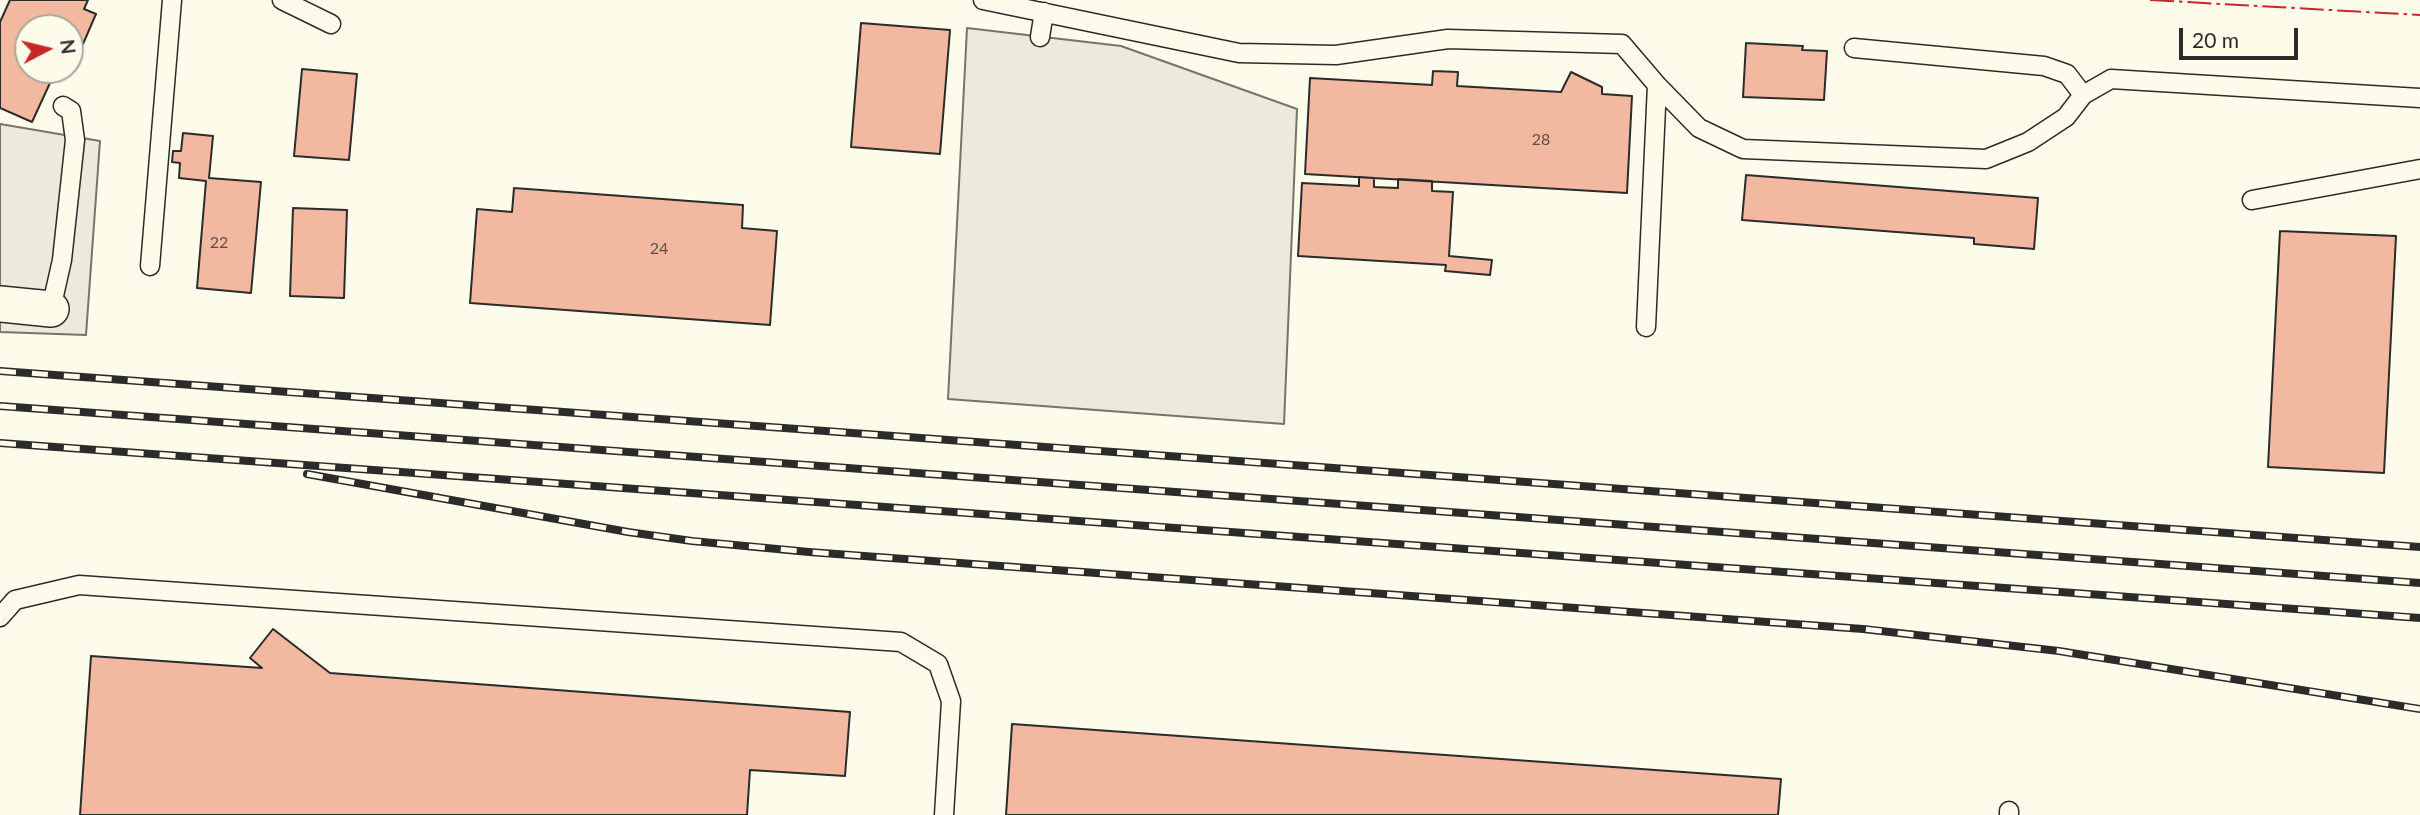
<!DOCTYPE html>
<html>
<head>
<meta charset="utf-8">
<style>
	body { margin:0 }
	#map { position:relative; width:2420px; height:815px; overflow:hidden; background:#fdfbea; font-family:Lato,sans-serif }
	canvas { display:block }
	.north { position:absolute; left:14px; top:14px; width:70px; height:70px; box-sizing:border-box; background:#fdfbea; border:2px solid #a9a89e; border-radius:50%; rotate:83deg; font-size:19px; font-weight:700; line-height:28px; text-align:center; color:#2b2b2b }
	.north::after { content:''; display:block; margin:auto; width:24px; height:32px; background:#c62828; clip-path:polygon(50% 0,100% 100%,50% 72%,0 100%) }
	.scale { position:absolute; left:2179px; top:28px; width:119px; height:32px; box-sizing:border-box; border:4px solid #2b2b2b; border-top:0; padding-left:9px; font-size:21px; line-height:24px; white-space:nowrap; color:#2b2b2b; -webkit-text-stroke:5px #fdfbea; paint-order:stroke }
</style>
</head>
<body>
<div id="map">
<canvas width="2420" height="815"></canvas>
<div class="north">N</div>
<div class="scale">20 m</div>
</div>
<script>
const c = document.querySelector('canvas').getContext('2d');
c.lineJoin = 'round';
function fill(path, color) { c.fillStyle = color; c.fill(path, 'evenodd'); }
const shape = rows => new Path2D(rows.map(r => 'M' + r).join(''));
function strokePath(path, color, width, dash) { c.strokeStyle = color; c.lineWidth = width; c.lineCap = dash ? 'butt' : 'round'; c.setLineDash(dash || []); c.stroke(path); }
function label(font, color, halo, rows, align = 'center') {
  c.font = font + ' Lato,sans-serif'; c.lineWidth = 5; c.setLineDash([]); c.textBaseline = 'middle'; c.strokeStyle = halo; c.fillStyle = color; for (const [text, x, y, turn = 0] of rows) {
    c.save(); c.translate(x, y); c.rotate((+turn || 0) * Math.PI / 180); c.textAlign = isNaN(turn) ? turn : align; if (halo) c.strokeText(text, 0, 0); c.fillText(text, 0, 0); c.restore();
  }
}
const parking = shape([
	[967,28,1121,46,1297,109,1284,424,948,399,967,28],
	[0,124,100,141,86,335,0,332,0,124]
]);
const building = shape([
	[10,0,88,0,84,9,96,14,83,44,70,38,70,28,28,28,28,70,56,70,32,122,0,108,0,22,10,0],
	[861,23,950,30,940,154,851,147,861,23],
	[1746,43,1803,46,1802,50,1827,51,1824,100,1743,97,1746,43],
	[302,69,357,74,349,160,294,156,302,69],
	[1433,71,1458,72,1457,86,1561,92,1571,72,1602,87,1602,94,1632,96,1627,193,1305,174,1310,78,1432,85,1433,71],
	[183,133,213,136,209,178,261,182,251,293,197,288,206,181,179,178,180,163,172,162,173,151,181,151,183,133],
	[1746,175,2038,198,2034,249,1974,244,1974,238,1742,220,1746,175],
	[1359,177,1374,178,1374,187,1398,188,1398,179,1432,181,1432,191,1453,192,1449,256,1492,260,1490,275,1445,271,1446,265,1298,256,1302,183,1359,186,1359,177],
	[514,188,743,205,742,228,777,231,770,325,470,303,477,209,512,212,514,188],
	[293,208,347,210,344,298,290,296,293,208],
	[2280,231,2396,236,2384,473,2268,467,2280,231],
	[273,629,330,673,850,712,845,776,750,770,747,815,80,815,91,656,262,668,250,658,273,629],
	[1012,724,1781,779,1778,815,1006,815,1012,724]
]);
const service = shape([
	[282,0,331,24],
	[983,0,1239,53,1336,55,1448,39,1622,44,1657,85,1646,327],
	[1040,37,1044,12],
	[1854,48,2044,66,2067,74,2083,95],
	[1657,85,1699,128,1743,149,1986,159,2028,142,2066,117,2083,95,2111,79,2420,98],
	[2252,200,2420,169],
	[150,266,172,0],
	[51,309,62,260,75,140,71,111,63,106],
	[0,617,15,600,79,585,901,642,938,664,951,701,944,815],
	[2009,815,2009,811]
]);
const minor = shape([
	[0,304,51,309]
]);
const rail = shape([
	[0,371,2420,547],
	[0,406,2420,583],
	[0,443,2420,618],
	[307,474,628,532,692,541,809,552,1863,629,2059,651,2420,709]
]);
const power = shape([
	[2150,0,2420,15]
]);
const numberNames = [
	["28",1541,140],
	["22",219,243],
	["24",659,249]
];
fill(parking, '#eceadb');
strokePath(parking, '#74746e', 2);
fill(building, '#f2b8a0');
strokePath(building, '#2b2b2b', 2);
strokePath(service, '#2b2b2b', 21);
strokePath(minor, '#2b2b2b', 38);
strokePath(service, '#fdfbea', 18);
strokePath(minor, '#fdfbea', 35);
strokePath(rail, '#2b2b2b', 8);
strokePath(rail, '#fdfbea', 5, [16]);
strokePath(power, '#c62828', 2, [24, 5, 3.5, 5]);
label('16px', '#5d4e48', null, numberNames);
</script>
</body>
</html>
